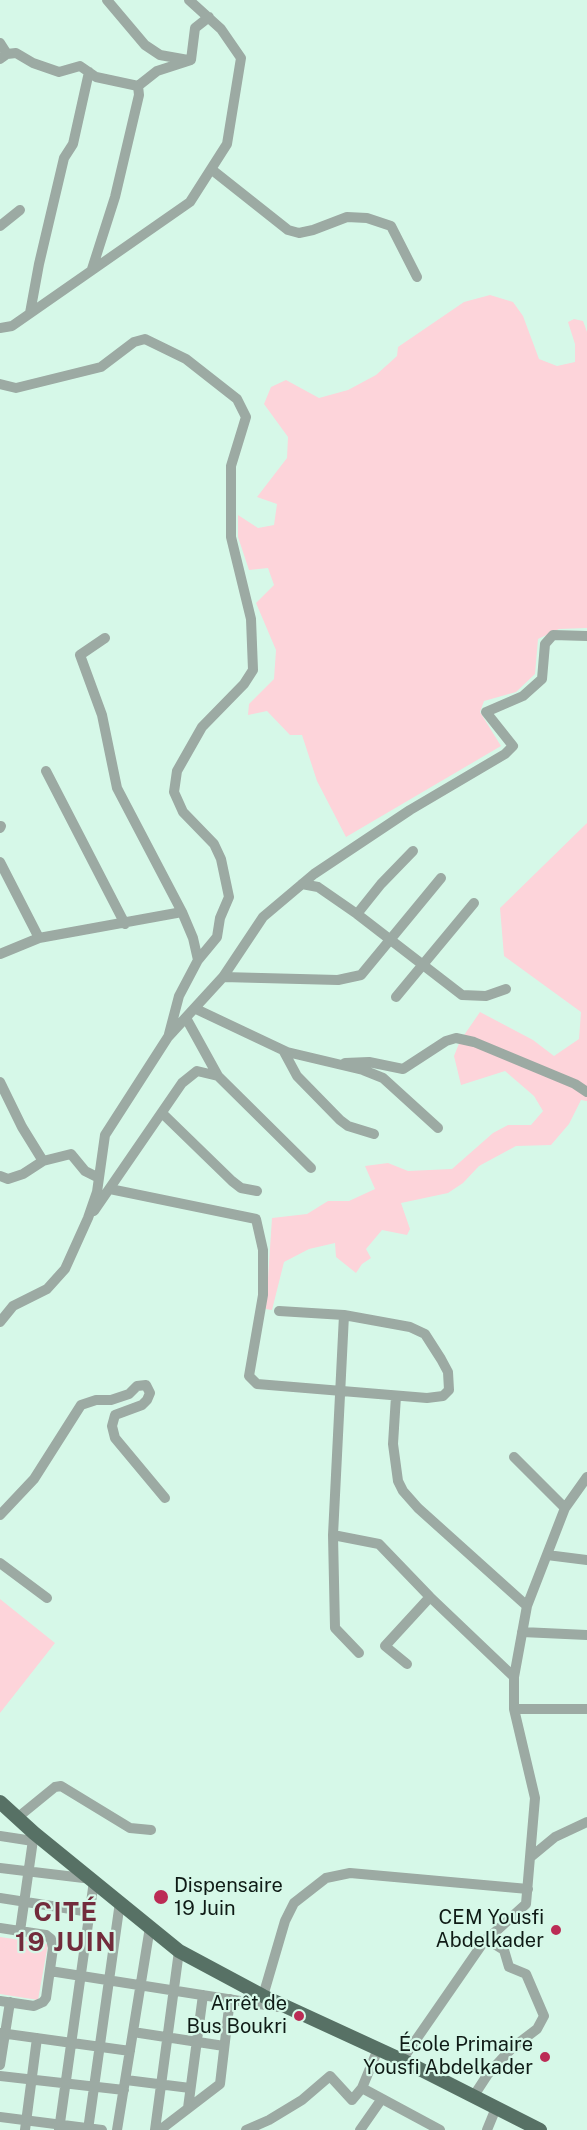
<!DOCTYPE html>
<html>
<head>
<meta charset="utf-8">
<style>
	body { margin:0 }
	canvas { display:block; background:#d6f8e8 }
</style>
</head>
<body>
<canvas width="587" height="2130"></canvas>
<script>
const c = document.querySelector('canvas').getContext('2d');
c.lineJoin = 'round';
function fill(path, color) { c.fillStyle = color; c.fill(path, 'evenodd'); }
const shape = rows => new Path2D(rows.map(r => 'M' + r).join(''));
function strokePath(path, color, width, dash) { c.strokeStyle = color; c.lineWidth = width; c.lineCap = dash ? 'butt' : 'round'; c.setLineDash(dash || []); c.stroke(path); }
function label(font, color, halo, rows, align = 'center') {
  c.font = font + ' "Public Sans",sans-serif'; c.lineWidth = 4.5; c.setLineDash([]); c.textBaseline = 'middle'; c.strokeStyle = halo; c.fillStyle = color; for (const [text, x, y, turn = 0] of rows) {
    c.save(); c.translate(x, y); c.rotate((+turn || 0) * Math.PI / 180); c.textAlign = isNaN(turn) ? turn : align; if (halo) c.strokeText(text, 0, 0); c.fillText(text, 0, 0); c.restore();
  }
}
const green = shape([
	[490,295,513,302,523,316,539,359,557,366,575,362,575,344,568,322,574,319,583,321,587,332,587,628,559,629,538,639,535,674,516,692,484,701,480,712,501,746,346,837,317,781,302,735,290,735,267,711,248,715,249,704,274,679,276,650,256,603,274,585,268,568,249,570,238,537,238,515,258,528,274,525,277,504,257,497,287,458,288,437,264,404,271,387,286,380,319,398,348,390,376,375,397,356,398,347,464,302],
	[587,823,587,1101,581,1100,569,1124,551,1145,516,1146,479,1166,463,1183,448,1193,401,1203,410,1229,407,1235,382,1230,366,1249,371,1258,362,1264,356,1273,336,1257,335,1243,309,1249,284,1262,272,1310,266,1309,272,1218,307,1214,328,1201,349,1201,375,1189,365,1166,388,1163,408,1171,452,1169,493,1133,508,1125,531,1125,543,1111,534,1096,505,1071,461,1085,454,1056,460,1041,480,1012,533,1040,554,1056,579,1039,581,1012,504,956,500,908],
	[0,1599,55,1643,0,1713],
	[0,1937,48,1944,38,2000,0,1994]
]);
const minor = shape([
	[107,0,145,45,160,55,188,60],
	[0,43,7,54],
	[0,59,7,54,16,53,33,63,59,72,80,66,96,77,138,86,157,71,191,60,195,28,209,17],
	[211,169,288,230,299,233,313,230,347,217,367,218,391,226,417,277],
	[0,226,20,210],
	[92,269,115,197,139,95,138,86],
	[30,313,39,264,64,158,73,144,89,72],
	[0,328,12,326,190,202,227,144,241,58,221,29,189,0],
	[0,384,16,388,101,367,134,342,145,339,186,359,237,399,246,417,231,466,231,537,251,619,253,670,244,684,202,727,177,771,174,792,183,812,214,844,221,859,229,897,220,918,217,937,198,960],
	[105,638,80,655,102,715,117,788,182,912,193,938,198,960,179,996,169,1034],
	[46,771,125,924],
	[0,828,1,826],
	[0,862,39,938],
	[302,884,318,887,357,914,462,995,486,996,506,989],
	[357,914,381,884,413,851],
	[0,954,39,938,182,912],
	[223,977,338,980,361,975,441,878],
	[396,997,474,903],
	[196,1009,287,1052,363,1070,383,1078,438,1128],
	[186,1018,218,1076,311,1168],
	[283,1050,297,1076,340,1120,348,1126,374,1134],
	[345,1063,369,1062,403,1069,446,1041,456,1038,474,1042,575,1084,587,1092],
	[0,1082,22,1127,43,1161],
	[162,1113,232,1181,241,1188,257,1191],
	[0,1176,8,1179,23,1174,43,1161,71,1154,85,1171,99,1178],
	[110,1189,256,1219,263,1250,263,1295,249,1376,257,1384,427,1398,443,1396,449,1390,448,1372,441,1359,425,1334,410,1327,344,1315,279,1311],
	[94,1211,182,1083,197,1071,218,1076],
	[344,1315,333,1535,335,1628,359,1653],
	[0,1322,13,1306,47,1289,65,1269,88,1218,97,1192,105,1135,168,1037,223,977,263,917,314,874,410,810,505,754,513,746,486,712,523,696,542,679,545,644,553,635,587,636],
	[396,1396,393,1444,398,1481,403,1491,418,1508,527,1606],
	[514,1457,565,1508],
	[0,1515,34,1479,81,1405,96,1400,111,1400,129,1394,137,1386,146,1385,150,1393,147,1400,142,1405,115,1415,112,1426,115,1438,165,1498],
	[333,1535,379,1544,430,1597,514,1677],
	[547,1555,587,1560],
	[0,1563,47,1598],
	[522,1632,587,1635],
	[407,1664,385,1646,430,1597],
	[514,1709,587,1709],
	[17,1818,55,1787,61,1786,130,1828,151,1830],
	[0,1836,33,1841],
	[532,1856,555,1837,587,1822],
	[0,1868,92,1879],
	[0,1898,90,1912],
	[0,1928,46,1935,51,1939,53,1948,46,1998,43,2002,34,2006,0,2001],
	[20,1931,34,1833],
	[50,1971,278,2007],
	[263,1996,285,1921,294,1903,326,1878,350,1873,528,1889],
	[133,2032,224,2046],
	[0,2033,130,2051],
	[378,2049,362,2088,440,2130],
	[402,2060,483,1943,526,1904,535,1798,514,1709,514,1677,527,1606,565,1508,587,1477],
	[0,2065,10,2002],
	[0,2076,124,2090],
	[126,2080,190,2088],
	[473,2097,488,2074,512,2048,537,2029,544,2016,526,1974,509,1967,504,1950,486,1939],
	[188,2108,203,1995],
	[0,2117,102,2130],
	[25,2130,37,2038],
	[59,2130,94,1881],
	[88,2130,120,1902],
	[117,2130,150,1927],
	[155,2130,179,1951],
	[160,2130,220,2084,230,1999],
	[246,2130,269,2120,302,2100,330,2076,352,2100,362,2088],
	[360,2130,381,2100],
	[487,2130,496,2108]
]);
const major = shape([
	[0,1802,34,1833,179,1951,263,1996,402,2060,540,2130]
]);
const markers = [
	[161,1897,8,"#bb2c55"],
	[556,1930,6,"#bb2c55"],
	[299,2016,6,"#bb2c55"],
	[545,2057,6,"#bb2c55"]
];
const poiNames = [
	["Dispensaire",174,1886,"left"],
	["19 Juin",174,1909,"left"],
	["CEM Yousfi",544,1918],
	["Abdelkader",544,1941],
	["Arrêt de",287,2004],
	["Bus Boukri",287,2027],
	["École Primaire",533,2045],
	["Yousfi Abdelkader",533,2068]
];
const districtNames = [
	["CITÉ",66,1913],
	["19 JUIN",66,1943]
];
fill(green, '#fdd4da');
strokePath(minor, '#9caaa3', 10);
strokePath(major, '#577165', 14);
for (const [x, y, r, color] of markers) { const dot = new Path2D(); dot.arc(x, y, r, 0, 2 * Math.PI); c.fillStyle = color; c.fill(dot); strokePath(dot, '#d6f8e8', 2); }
label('20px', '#0f1b16', '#d6f8e8', poiNames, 'right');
c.letterSpacing = '1.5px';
label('bold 26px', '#722c3c', '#d6f8e8', districtNames);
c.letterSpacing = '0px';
</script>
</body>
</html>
